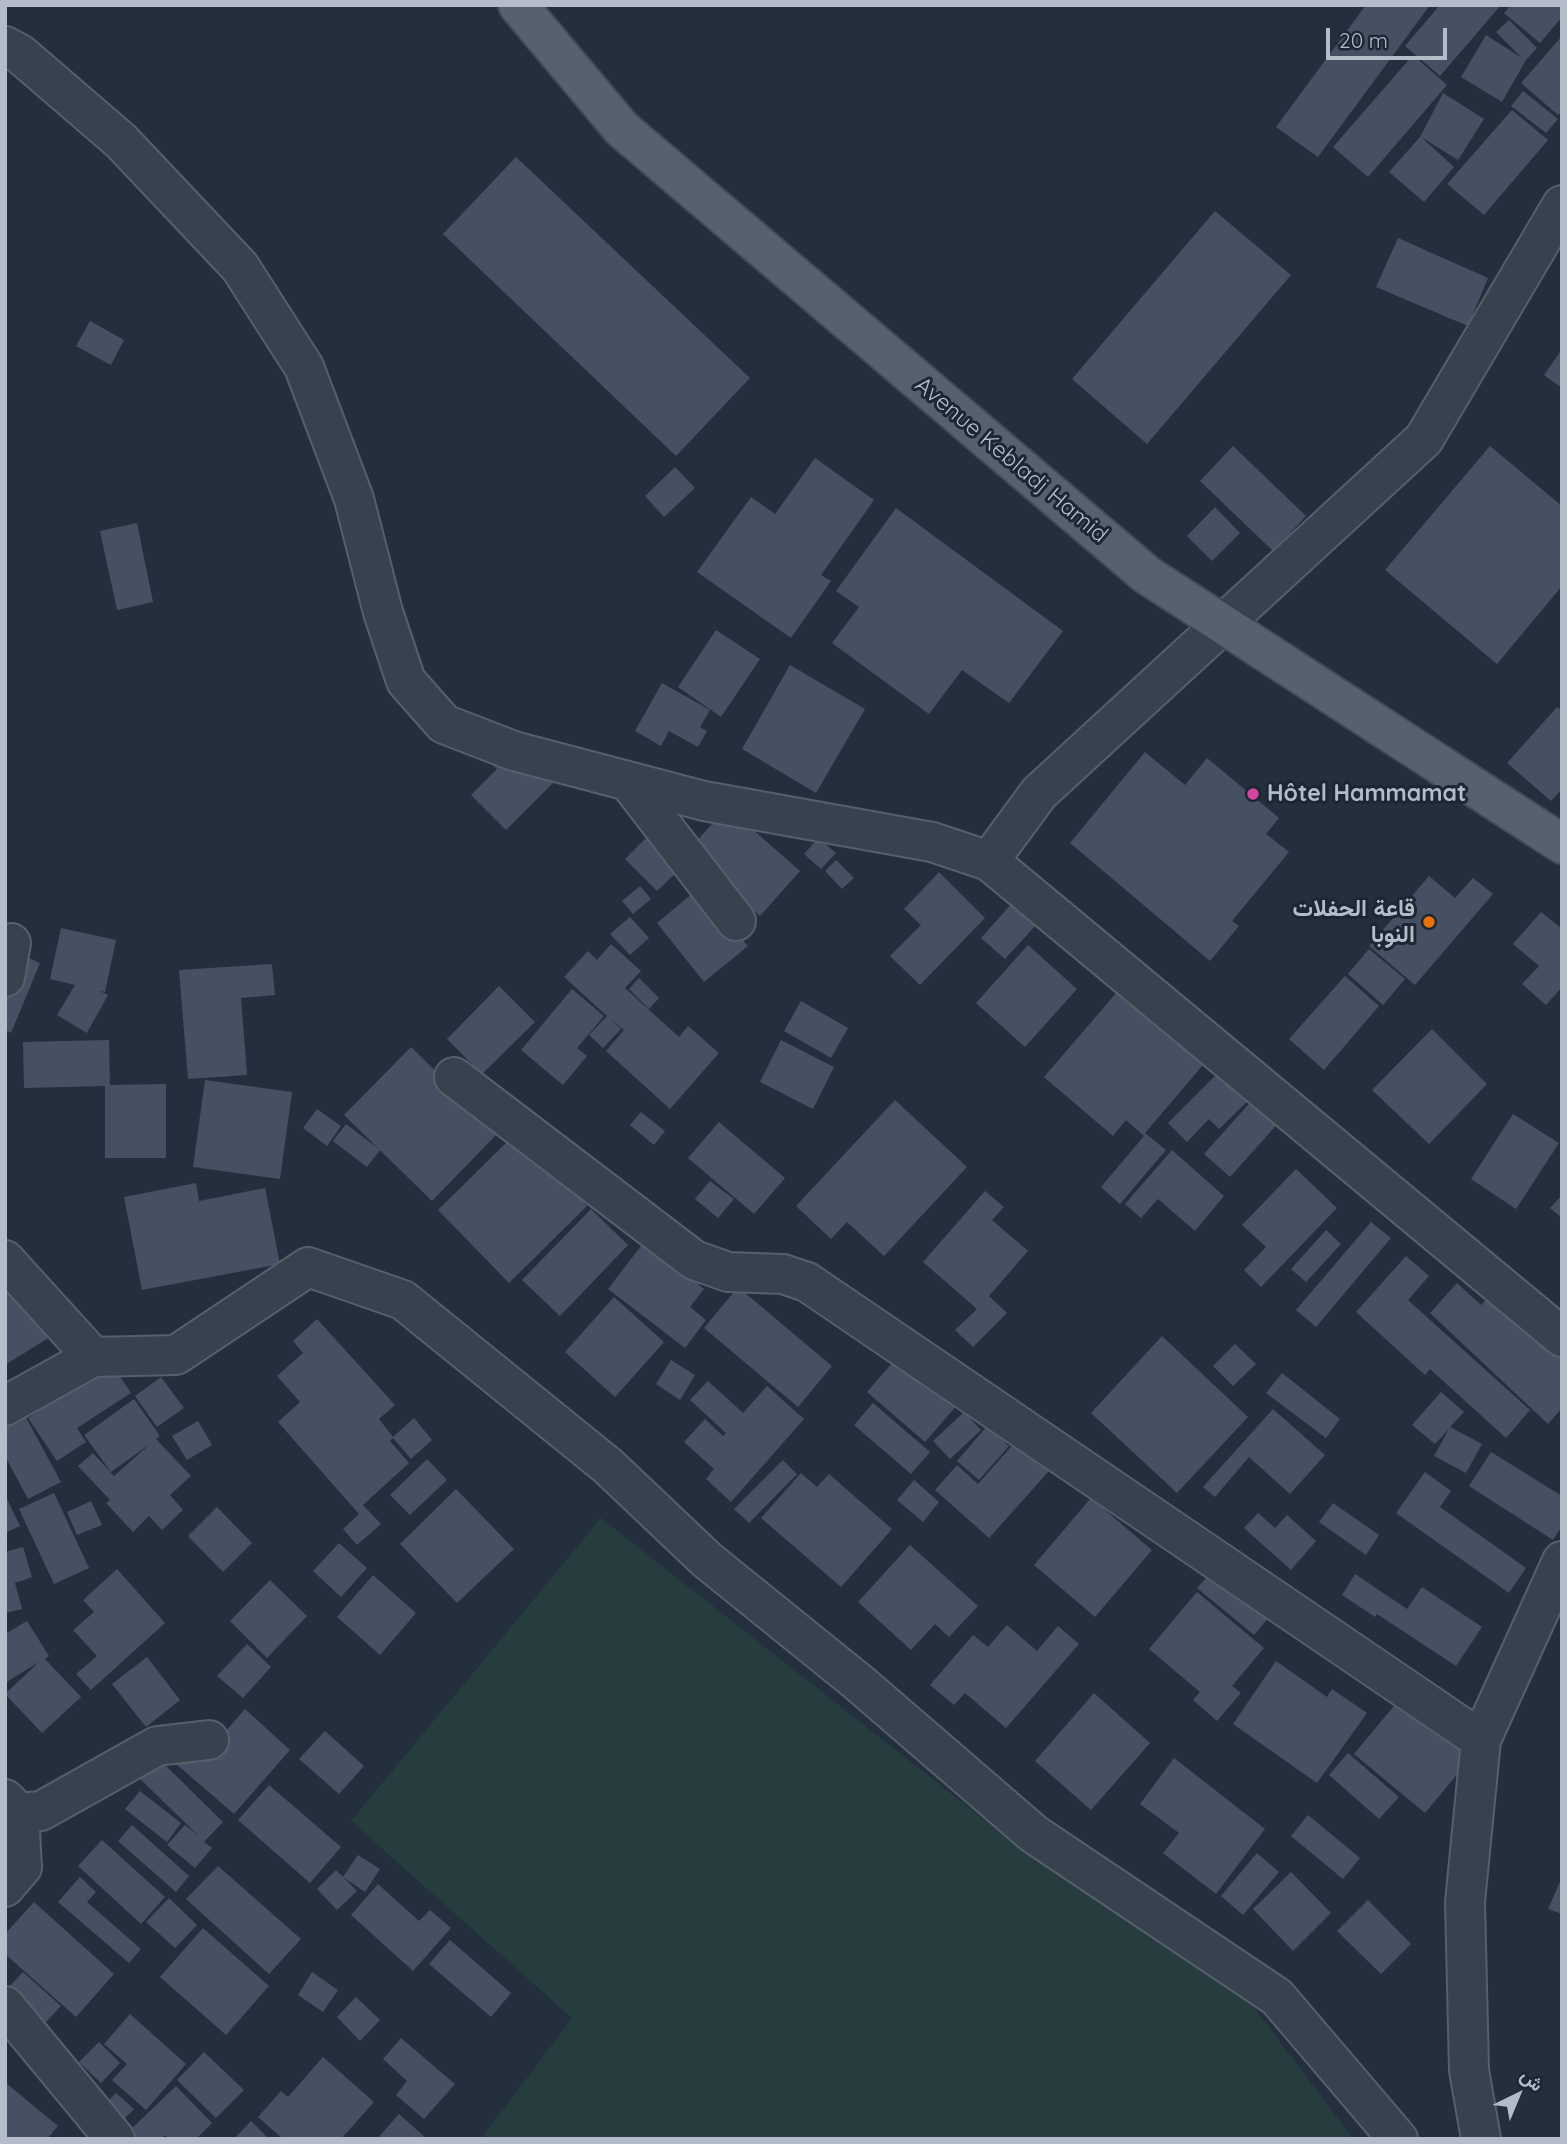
<!DOCTYPE html>
<html>
<head>
<meta charset="utf-8">
<style>
	body { margin:0 }
	#map { position:relative; width:1567px; height:2144px; overflow:hidden; background:#242f3e; font-family:Quicksand,Vazirmatn,sans-serif }
	canvas { display:block }
	.frame { position:absolute; inset:0; border:7px solid #b4bcc9; pointer-events:none }
	.north { position:absolute; left:1483px; top:2060px; width:70px; height:70px; -webkit-text-stroke:5px #1d2633; paint-order:stroke; rotate:43deg; font-size:19px; font-weight:700; line-height:28px; text-align:center; color:#b4bcc9 }
	.north::after { content:''; display:block; margin:auto; width:24px; height:32px; background:#b4bcc9; clip-path:polygon(50% 0,100% 100%,50% 72%,0 100%) }
	.scale { position:absolute; left:1326px; top:28px; width:121px; height:32px; box-sizing:border-box; border:4px solid #b4bcc9; border-top:0; padding-left:9px; font-size:21px; line-height:24px; white-space:nowrap; color:#b4bcc9; -webkit-text-stroke:5px #1d2633; paint-order:stroke }
</style>
</head>
<body>
<div id="map">
<canvas width="1567" height="2144"></canvas>
<div class="frame"></div>
<div class="north">ش</div>
<div class="scale">20 m</div>
</div>
<script>
const c = document.querySelector('canvas').getContext('2d');
c.lineJoin = 'round';
function fill(path, color) { c.fillStyle = color; c.fill(path, 'evenodd'); }
const shape = rows => new Path2D(rows.map(r => 'M' + r).join(''));
function strokePath(path, color, width, dash) { c.strokeStyle = color; c.lineWidth = width; c.lineCap = dash ? 'butt' : 'round'; c.setLineDash(dash || []); c.stroke(path); }
function label(font, color, halo, rows, align = 'center') {
  c.font = font + ' Quicksand,Vazirmatn,sans-serif'; c.lineWidth = 6; c.setLineDash([]); c.textBaseline = 'middle'; c.strokeStyle = halo; c.fillStyle = color; for (const [text, x, y, turn = 0] of rows) {
    c.save(); c.translate(x, y); c.rotate((+turn || 0) * Math.PI / 180); c.textAlign = isNaN(turn) ? turn : align; if (halo) c.strokeText(text, 0, 0); c.fillText(text, 0, 0); c.restore();
  }
}
const green = shape([
	[601,1518,1019,1847,1254,2007,1353,2139,481,2139,572,2018,351,1821]
]);
const building = shape([
	[1366,5,1430,5,1318,157,1276,127],
	[1440,5,1501,5,1440,76,1405,46],
	[1511,5,1562,5,1562,17,1540,43,1504,13],
	[1509,20,1537,48,1526,60,1502,102,1461,77,1486,35,1522,58,1496,32],
	[1562,36,1562,111,1558,115,1521,83],
	[1413,55,1447,85,1368,177,1333,147],
	[1523,91,1558,119,1546,133,1511,106],
	[1443,93,1484,119,1458,160,1421,137,1454,167,1424,202,1389,172,1420,137],
	[1512,110,1548,140,1484,215,1447,184],
	[516,157,750,378,676,456,443,234],
	[1215,211,1291,275,1147,444,1072,379],
	[1398,238,1488,278,1468,326,1376,287],
	[90,321,124,340,111,365,76,346],
	[1562,349,1562,388,1544,375],
	[1233,446,1306,516,1273,551,1200,481],
	[1490,446,1562,506,1562,586,1497,664,1385,570],
	[815,458,874,500,821,575,831,581,791,638,697,572,751,497,775,514],
	[675,467,695,488,664,517,645,496],
	[1215,507,1240,533,1212,561,1187,536],
	[896,508,1063,631,1009,703,962,670,929,714,832,643,859,607,836,591],
	[137,523,153,602,117,610,100,531],
	[716,630,760,659,721,717,678,687],
	[790,665,865,709,816,793,742,749],
	[662,683,710,710,700,727,707,731,698,747,669,731,661,746,635,731],
	[1557,707,1562,711,1562,789,1551,801,1507,763],
	[505,735,553,783,506,830,471,795,497,769,484,756],
	[1145,752,1185,785,1207,758,1279,818,1266,834,1289,852,1232,921,1239,926,1210,961,1070,843],
	[727,807,800,871,760,916,687,852],
	[651,833,683,866,657,891,625,859],
	[818,838,836,853,821,869,804,854],
	[836,860,854,878,842,889,825,871],
	[939,872,985,918,920,985,890,956,921,925,904,909],
	[1429,876,1455,898,1473,878,1493,894,1415,985,1369,946],
	[640,886,651,899,633,914,622,901],
	[699,888,748,946,704,982,657,923],
	[1014,901,1038,923,1005,959,981,938],
	[1541,912,1562,929,1562,987,1546,1005,1522,984,1539,966,1513,944],
	[630,917,649,938,630,955,610,934],
	[61,928,116,940,105,992,100,991,108,995,87,1033,57,1015,75,985,50,979],
	[611,944,641,971,625,988,679,1037,688,1026,719,1053,670,1109,606,1051,624,1030,610,1018,621,1029,603,1048,589,1035,607,1016,564,977,588,951,597,960],
	[1028,945,1077,989,1025,1047,976,1003],
	[5,948,40,963,11,1033,5,1030],
	[1369,949,1405,979,1383,1005,1348,974],
	[272,964,275,995,241,998,247,1075,188,1079,179,970],
	[1345,976,1379,1006,1324,1070,1289,1039],
	[639,978,659,998,649,1009,629,989],
	[499,986,535,1022,482,1074,447,1039],
	[572,989,604,1016,577,1048,587,1056,563,1085,521,1050],
	[1117,992,1203,1065,1145,1133,1166,1150,1120,1204,1101,1187,1144,1136,1126,1120,1113,1136,1044,1077],
	[801,1001,848,1028,831,1058,784,1031],
	[1432,1029,1487,1084,1429,1144,1372,1090],
	[109,1040,110,1085,166,1084,166,1158,105,1158,105,1086,24,1088,23,1042],
	[781,1040,834,1067,813,1109,760,1082],
	[411,1047,498,1133,432,1201,344,1115],
	[1222,1069,1251,1098,1219,1129,1209,1119,1187,1142,1168,1123],
	[205,1080,292,1092,280,1179,193,1167],
	[1255,1097,1281,1120,1230,1177,1204,1154],
	[895,1100,967,1167,884,1256,847,1222,831,1239,796,1206],
	[317,1109,341,1126,327,1146,303,1128],
	[641,1112,665,1131,654,1145,630,1125],
	[1513,1114,1559,1143,1516,1209,1471,1179],
	[719,1122,785,1178,754,1214,688,1158],
	[346,1124,380,1150,367,1167,333,1141],
	[516,1133,587,1206,509,1283,438,1210],
	[1172,1150,1224,1196,1195,1231,1158,1199,1141,1218,1125,1204],
	[1296,1169,1337,1208,1261,1287,1244,1270,1266,1247,1242,1225],
	[710,1181,734,1199,718,1218,695,1199],
	[196,1183,199,1201,265,1188,280,1264,142,1290,124,1197],
	[985,1191,1004,1207,992,1220,1028,1251,989,1296,1007,1313,973,1347,955,1330,977,1309,923,1262],
	[1562,1195,1562,1218,1550,1208],
	[591,1209,628,1245,560,1316,522,1280],
	[1371,1222,1391,1238,1316,1327,1296,1310],
	[1326,1230,1341,1244,1306,1282,1291,1269],
	[644,1242,704,1289,690,1307,706,1320,685,1348,608,1289],
	[1406,1256,1429,1276,1408,1300,1530,1410,1506,1438,1430,1369,1425,1375,1356,1312],
	[5,1280,50,1337,5,1365],
	[1457,1283,1481,1305,1498,1287,1562,1346,1562,1408,1548,1424,1430,1313],
	[738,1287,832,1366,798,1407,704,1328],
	[614,1297,664,1342,615,1397,565,1352],
	[317,1319,395,1405,379,1419,393,1437,414,1418,432,1440,411,1459,393,1438,390,1441,409,1463,363,1505,381,1524,357,1545,343,1529,359,1514,278,1422,300,1402,277,1376,303,1353,293,1341],
	[1162,1336,1248,1417,1177,1493,1091,1413],
	[1235,1344,1256,1364,1233,1386,1213,1366],
	[900,1354,958,1404,925,1442,867,1392],
	[671,1360,695,1375,680,1400,656,1384],
	[111,1363,131,1393,77,1428,86,1442,57,1461,28,1418],
	[1282,1373,1340,1419,1326,1438,1266,1393],
	[161,1377,184,1408,157,1427,135,1396],
	[708,1381,743,1413,767,1386,804,1419,731,1502,706,1479,714,1469,684,1442,705,1419,723,1436,726,1433,690,1400],
	[1441,1392,1464,1412,1450,1427,1482,1444,1466,1473,1434,1456,1449,1429,1435,1444,1412,1425],
	[134,1399,160,1436,156,1439,191,1476,170,1495,183,1510,162,1530,149,1516,133,1532,106,1503,110,1500,78,1466,93,1453,114,1476,150,1444,111,1472,84,1435],
	[873,1403,930,1452,911,1474,854,1425],
	[1273,1409,1325,1455,1290,1494,1249,1457,1215,1497,1203,1487],
	[23,1412,61,1482,28,1499,5,1456,5,1422],
	[964,1412,981,1430,950,1459,933,1441],
	[198,1421,212,1445,187,1460,172,1436],
	[987,1426,1009,1446,979,1480,957,1461],
	[1016,1441,1049,1471,989,1538,935,1490,957,1465,978,1484],
	[1491,1452,1562,1496,1562,1526,1553,1540,1469,1486],
	[427,1459,447,1480,410,1515,390,1495],
	[783,1460,797,1474,749,1523,734,1509],
	[1425,1472,1451,1491,1440,1507,1526,1568,1509,1593,1396,1513],
	[801,1473,817,1487,829,1474,892,1529,841,1587,761,1518],
	[914,1480,939,1502,923,1522,897,1500],
	[456,1489,514,1549,457,1603,400,1544],
	[54,1493,89,1568,54,1584,19,1509],
	[5,1495,20,1526,5,1533],
	[1091,1498,1152,1550,1095,1617,1034,1565],
	[91,1501,102,1525,77,1535,67,1512],
	[1333,1503,1379,1535,1366,1555,1319,1522],
	[217,1507,252,1543,223,1572,188,1536],
	[1258,1513,1275,1528,1287,1515,1316,1541,1291,1570,1244,1528],
	[339,1543,367,1568,341,1597,313,1571],
	[910,1545,978,1606,949,1637,935,1624,911,1650,858,1602],
	[23,1547,32,1577,15,1583,22,1609,5,1613,5,1552],
	[1215,1568,1271,1615,1254,1635,1197,1588],
	[117,1569,165,1623,91,1690,76,1674,97,1656,73,1630,94,1612,83,1600],
	[1355,1574,1407,1609,1422,1587,1482,1627,1456,1666,1377,1614,1375,1617,1342,1595],
	[373,1575,416,1613,380,1655,337,1617],
	[270,1580,307,1616,267,1658,230,1621],
	[1197,1592,1264,1648,1232,1686,1241,1693,1217,1721,1193,1700,1200,1692,1149,1649],
	[27,1621,49,1656,45,1659,81,1697,42,1733,5,1694,39,1662,5,1683,5,1634],
	[1007,1625,1037,1651,1058,1626,1079,1644,1006,1728,965,1693,954,1705,930,1685,973,1635,988,1647],
	[247,1644,271,1667,243,1698,217,1676],
	[147,1657,180,1700,146,1727,112,1684],
	[1276,1661,1327,1697,1332,1689,1367,1713,1317,1783,1233,1724],
	[1408,1689,1479,1748,1425,1813,1354,1754],
	[1094,1693,1150,1743,1091,1810,1035,1761],
	[245,1709,290,1750,234,1814,167,1756,177,1745,198,1763],
	[325,1731,364,1766,339,1794,299,1759],
	[1348,1753,1399,1797,1379,1819,1329,1775],
	[156,1756,223,1822,204,1842,212,1848,195,1868,167,1845,185,1825,199,1836,137,1776],
	[1174,1758,1265,1829,1216,1894,1163,1853,1179,1833,1140,1804],
	[269,1785,341,1847,310,1883,238,1820],
	[140,1791,181,1823,167,1842,125,1809],
	[1308,1815,1360,1858,1343,1879,1291,1836],
	[132,1825,189,1876,176,1892,118,1841],
	[102,1840,165,1897,141,1924,78,1866],
	[1257,1853,1279,1872,1243,1915,1221,1896],
	[358,1855,380,1869,365,1892,343,1877],
	[218,1866,301,1939,269,1974,186,1899],
	[336,1870,357,1891,337,1910,317,1889],
	[1291,1872,1331,1913,1293,1951,1253,1909],
	[80,1877,96,1892,87,1902,141,1949,129,1963,58,1902],
	[1562,1877,1562,1914,1548,1909],
	[378,1884,419,1921,430,1910,451,1928,413,1971,351,1915],
	[169,1898,197,1925,175,1948,146,1922],
	[1368,1900,1411,1944,1381,1974,1337,1931],
	[34,1902,114,1974,76,2017,5,1954,5,1934],
	[203,1928,269,1986,226,2035,160,1977],
	[450,1940,511,1993,491,2017,429,1964],
	[23,1972,61,2006,46,2022,8,1988],
	[312,1972,338,1990,323,2012,298,1995],
	[356,1997,380,2020,360,2041,337,2017],
	[130,2014,186,2064,146,2110,112,2080,127,2064,104,2044],
	[401,2038,455,2084,424,2119,396,2095,407,2081,383,2059],
	[99,2042,120,2063,101,2083,79,2062],
	[204,2052,244,2090,216,2118,177,2080],
	[323,2057,374,2102,341,2139,283,2139,258,2117,281,2091,288,2097],
	[6,2083,58,2126,47,2139,5,2139],
	[176,2086,212,2123,196,2139,169,2139,165,2135,161,2139,133,2139,127,2133],
	[116,2093,134,2109,124,2119,106,2103],
	[399,2114,427,2139,377,2139],
	[251,2121,269,2139,234,2139]
]);
const minor = shape([
	[5,46,20,54,121,141,240,267,304,367,354,499,383,612,406,681,444,724,514,751,704,801,932,842,989,861],
	[1562,205,1424,439,1039,793,989,861,1562,1337],
	[628,781,736,921],
	[5,977,11,943],
	[454,1077,694,1260,728,1272,783,1274,807,1282,1481,1740],
	[5,1260,93,1357,176,1355,308,1267,403,1300,608,1466,707,1560,858,1682,1034,1834,1277,1997,1398,2139],
	[5,1406,93,1357],
	[5,1799,19,1813,22,1867,5,1887],
	[19,1813,41,1811,157,1746,209,1740],
	[5,2006,115,2139],
	[1481,2139,1469,2070,1465,1902,1481,1740,1562,1561]
]);
const major = shape([
	[518,5,622,129,1147,575,1562,844]
]);
const markers = [
	[1253,794,7,"#d1479c"],
	[1429,922,7,"#e8710a"]
];
const streetNames = [
	["Avenue Kebladj Hamid",1011,460,40]
];
const poiNames = [
	["Hôtel Hammamat",1267,794],
	["قاعة الحفلات",1415,909,"right"],
	["النوبا",1415,935,"right"]
];
fill(green, '#263c3f');
fill(building, '#455162');
strokePath(minor, '#565f6c', 42);
strokePath(major, '#414a57', 42);
strokePath(minor, '#38414e', 38);
strokePath(major, '#56606e', 38);
for (const [x, y, r, color] of markers) { const dot = new Path2D(); dot.arc(x, y, r, 0, 2 * Math.PI); c.fillStyle = color; c.fill(dot); strokePath(dot, '#1d2633', 2.5); }
label('23px', '#b4bcc9', '#1d2633', streetNames);
label('bold 23px', '#b4bcc9', '#1d2633', poiNames, 'left');
</script>
</body>
</html>
